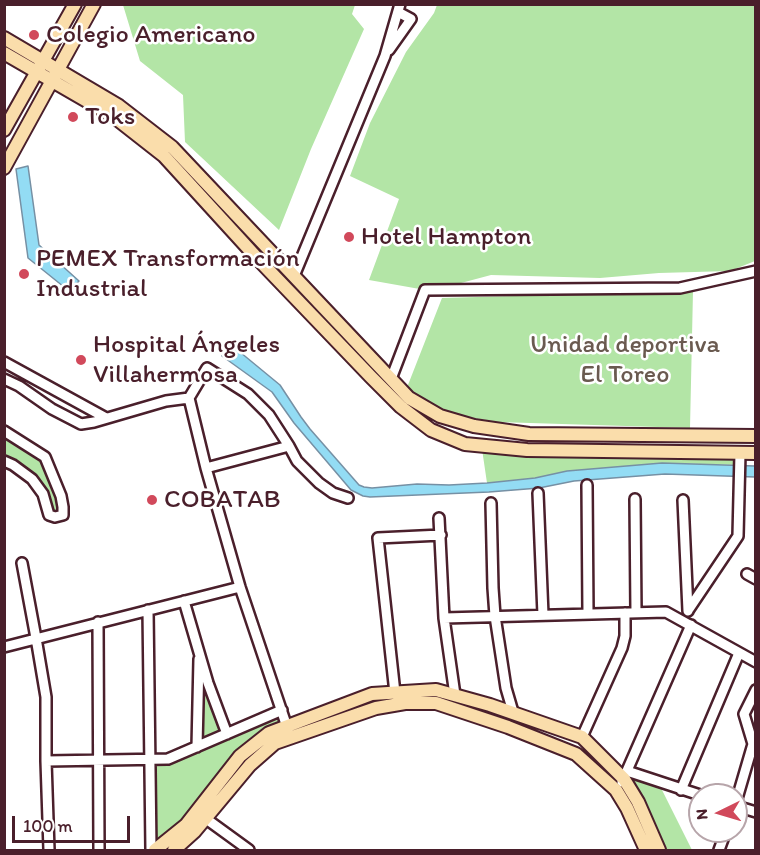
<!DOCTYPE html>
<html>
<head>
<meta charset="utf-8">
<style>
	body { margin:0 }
	#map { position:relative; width:760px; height:855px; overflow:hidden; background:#fff; font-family:Itim,sans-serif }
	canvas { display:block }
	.frame { position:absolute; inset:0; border:6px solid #4a1f2b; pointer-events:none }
	.north { position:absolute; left:688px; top:783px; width:60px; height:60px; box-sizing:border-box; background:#fff; border:2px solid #b7a5aa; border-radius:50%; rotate:265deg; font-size:16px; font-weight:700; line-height:24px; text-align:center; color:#4a1f2b }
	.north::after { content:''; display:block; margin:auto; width:21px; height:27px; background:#d1495b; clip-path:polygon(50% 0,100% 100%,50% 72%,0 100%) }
	.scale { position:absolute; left:12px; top:816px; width:118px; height:27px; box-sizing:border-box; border:3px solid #4a1f2b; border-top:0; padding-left:8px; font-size:18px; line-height:21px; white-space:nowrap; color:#4a1f2b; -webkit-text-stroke:4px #fff; paint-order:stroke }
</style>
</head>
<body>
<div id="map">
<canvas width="760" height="855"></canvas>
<div class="frame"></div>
<div class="north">N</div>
<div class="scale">100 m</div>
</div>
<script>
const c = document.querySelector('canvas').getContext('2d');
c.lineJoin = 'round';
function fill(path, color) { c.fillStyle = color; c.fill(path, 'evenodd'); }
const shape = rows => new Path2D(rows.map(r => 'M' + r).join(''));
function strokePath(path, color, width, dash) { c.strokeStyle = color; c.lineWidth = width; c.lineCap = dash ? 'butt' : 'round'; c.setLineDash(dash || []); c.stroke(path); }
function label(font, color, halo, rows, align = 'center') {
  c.font = font + ' Itim,sans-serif'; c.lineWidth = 5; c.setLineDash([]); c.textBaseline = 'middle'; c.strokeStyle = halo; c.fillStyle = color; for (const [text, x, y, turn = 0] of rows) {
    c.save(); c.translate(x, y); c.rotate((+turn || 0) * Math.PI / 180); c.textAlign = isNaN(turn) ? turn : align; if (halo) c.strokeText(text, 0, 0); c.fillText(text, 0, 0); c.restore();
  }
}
const green = shape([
	[123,5,355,5,352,14,364,29,311,149,279,230,185,142,183,95,140,61],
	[437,5,755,5,755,261,730,271,659,273,600,278,491,275,431,291,369,280,399,199,350,176,370,123,406,52,434,13],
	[693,291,690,428,498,422,443,413,406,390,442,298],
	[4,431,45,457,63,508,55,517,43,494,5,461],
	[482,449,740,453,740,465,662,463,567,471,535,478,487,483],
	[199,649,227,734,282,710,287,725,269,733,155,850,150,759,168,759,197,747],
	[627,771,658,782,692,850,659,850]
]);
const water = shape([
	[28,166,39,245,79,281,69,291,28,258,16,169,28,166],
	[229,343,280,385,301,417,310,429,359,485,364,487,372,488,417,484,449,485,487,483,535,478,567,471,662,463,755,466,755,477,665,474,574,481,539,488,489,492,370,497,363,496,351,490,294,423,272,392,222,356,229,343]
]);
const minor = shape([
	[389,50,411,19,398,12],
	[294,276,385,56,400,4],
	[4,362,106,418],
	[4,379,19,386,52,409,81,424,94,422,166,401,189,398],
	[391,379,425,290,680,288,756,271],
	[4,431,45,457,61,496,63,507,63,515,55,517,49,515,43,494,32,479,13,465,4,461],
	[289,446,206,468,189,398,207,368,248,394,269,415,289,446,297,461,319,483,333,493,348,498],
	[206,468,240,587,288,730],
	[587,485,588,614],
	[538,493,543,615],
	[635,499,636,613],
	[683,500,688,611],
	[491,503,493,588,495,616,506,688,513,712],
	[439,518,444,618,455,695],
	[22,563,36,638,46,697,46,761,49,850],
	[747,574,756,579],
	[184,601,208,683,227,734],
	[689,609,738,536,740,453],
	[148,610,151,850],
	[444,618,666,612,756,662],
	[98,622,99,850],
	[4,647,240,587],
	[395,693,378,538,441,535],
	[582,737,622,648,625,636,625,613],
	[197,747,199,659],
	[46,761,168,759,282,710],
	[627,771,700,795],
	[622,782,691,625],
	[681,790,739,653],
	[736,802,753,744,744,714,756,690],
	[736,806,756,812],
	[205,818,249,850],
	[719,850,726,831]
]);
const major = shape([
	[4,38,119,106,172,147,409,398,440,416,474,426,529,434,756,436],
	[4,53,113,116,164,156,257,258,371,377,401,407,431,430,465,444,527,450,756,453],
	[4,130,75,4],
	[4,168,94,4],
	[155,850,186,825,240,756,269,733,372,694,436,690,490,705,582,737,624,779,638,802,659,850],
	[174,850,195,831,250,765,275,743,376,708,405,703,436,703,508,727,576,754,616,790,627,808,646,850]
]);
const markers = [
	[34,35,6,"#d1495b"],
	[73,117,6,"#d1495b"],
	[349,237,6,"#d1495b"],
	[24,274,6,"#d1495b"],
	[81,360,6,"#d1495b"],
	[152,500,6,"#d1495b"]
];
const poiNames = [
	["Colegio Americano",46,35],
	["Toks",85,117],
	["Hotel Hampton",361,237],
	["PEMEX Transformación",36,259],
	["Industrial",36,289],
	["Hospital Ángeles",93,345],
	["Villahermosa",93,375],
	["COBATAB",164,500]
];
const parkNames = [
	["Unidad deportiva",625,345],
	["El Toreo",625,375]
];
fill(green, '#b3e5a6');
fill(water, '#93dcf4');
strokePath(water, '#7690a4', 1.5);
strokePath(minor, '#4a1f2b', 14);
strokePath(major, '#4a1f2b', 16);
strokePath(minor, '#fff', 9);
strokePath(major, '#faddab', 12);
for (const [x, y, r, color] of markers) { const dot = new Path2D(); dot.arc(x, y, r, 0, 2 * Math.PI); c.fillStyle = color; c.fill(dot); strokePath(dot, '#fff', 2); }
label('26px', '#4a1f2b', '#fff', poiNames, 'left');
label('26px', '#6a5a50', '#fff', parkNames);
</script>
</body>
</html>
